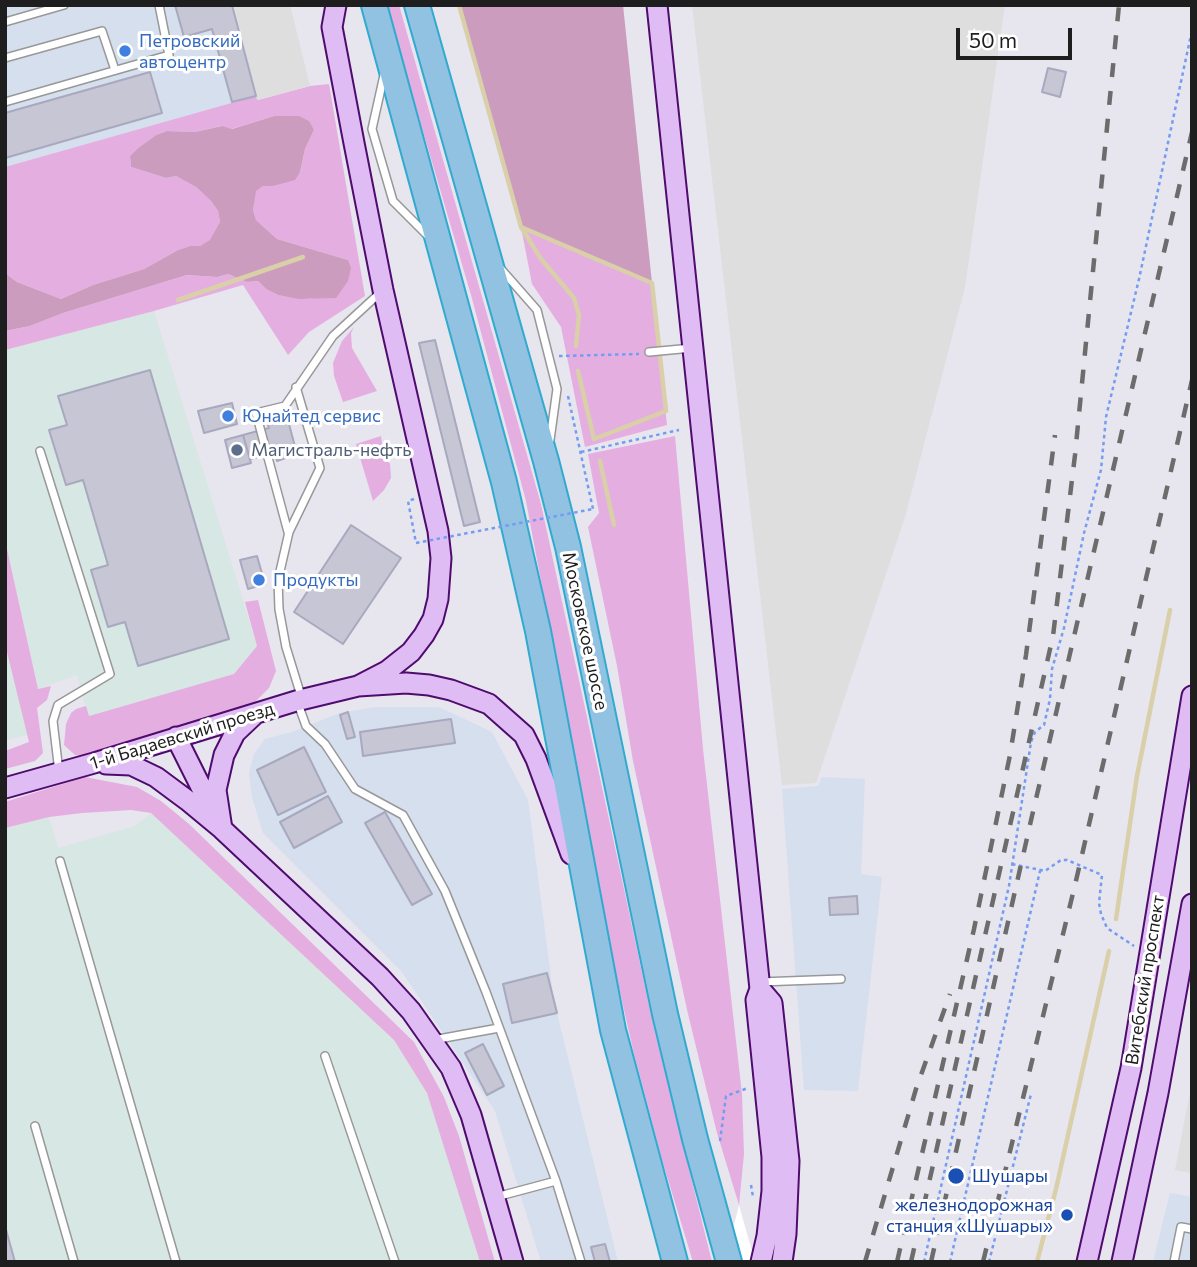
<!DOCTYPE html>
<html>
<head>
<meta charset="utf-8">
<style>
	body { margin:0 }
	#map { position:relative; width:1197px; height:1267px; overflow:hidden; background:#e7e5ee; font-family:Commissioner,sans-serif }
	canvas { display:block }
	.frame { position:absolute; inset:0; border:7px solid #1e1e1e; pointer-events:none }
	.scale { position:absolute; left:956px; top:28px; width:116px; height:32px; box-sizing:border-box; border:4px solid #1e1e1e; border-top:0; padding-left:9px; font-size:21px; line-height:24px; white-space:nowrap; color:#1e1e1e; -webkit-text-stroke:5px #fff; paint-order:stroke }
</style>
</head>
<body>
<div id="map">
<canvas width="1197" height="1267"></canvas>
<div class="frame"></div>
<div class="scale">50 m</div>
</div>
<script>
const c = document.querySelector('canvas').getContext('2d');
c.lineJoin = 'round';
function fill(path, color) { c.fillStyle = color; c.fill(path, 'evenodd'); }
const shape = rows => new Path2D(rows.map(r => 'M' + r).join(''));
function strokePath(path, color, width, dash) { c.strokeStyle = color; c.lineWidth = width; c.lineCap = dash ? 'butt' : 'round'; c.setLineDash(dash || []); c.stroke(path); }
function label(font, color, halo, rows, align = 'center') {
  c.font = font + ' Commissioner,sans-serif'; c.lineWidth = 6; c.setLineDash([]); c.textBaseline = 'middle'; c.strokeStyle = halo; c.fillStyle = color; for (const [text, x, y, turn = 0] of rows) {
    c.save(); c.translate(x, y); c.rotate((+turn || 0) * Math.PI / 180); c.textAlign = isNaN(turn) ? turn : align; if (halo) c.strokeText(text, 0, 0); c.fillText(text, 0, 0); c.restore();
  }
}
const commercial = shape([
	[5,5,232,5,256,96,5,167],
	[376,707,439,707,492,732,528,800,554,1001,618,1262,541,1262,495,1111,402,972,263,833,252,797,249,773,254,754,265,739,292,732,340,713],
	[822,777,865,779,861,874,882,877,858,1091,804,1090,782,789,818,786],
	[1170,1193,1192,1197,1192,1262,1153,1262]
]);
const industrial = shape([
	[154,311,257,646,234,674,88,716,77,675,38,689,5,540,5,350],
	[5,644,28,735,5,740],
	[151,813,394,1040,427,1093,480,1262,5,1262,5,828,49,817,58,848,135,826]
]);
const grass = shape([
	[386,5,399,5,541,504,654,1028,712,1262,693,1262,663,1163,634,1054,606,930,526,501,471,295],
	[329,84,365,296,309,332,288,355,243,285,154,311,5,350,5,331,30,326,63,313,187,275,217,277,228,274,247,282,258,281,266,289,278,295,311,299,348,260,277,239,256,220,253,210,255,191,263,186,273,186,300,172,305,149,314,130,274,116,231,129,221,126,195,132,167,131,156,135,138,148,130,156,131,167,166,178,176,176,196,187,211,201,218,211,220,222,216,231,210,241,200,246,190,246,178,250,144,269,93,285,61,299,17,282,5,273,5,167,256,96,258,100,310,86],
	[521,227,652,283,667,425,585,447,561,327,532,284],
	[354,327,351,333,352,348,377,391,343,402,334,376,333,363,342,341],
	[381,436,383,451,390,464,391,478,384,490,373,501,356,444],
	[675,436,703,749,742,1094,744,1154,739,1205,717,1133,688,1014,633,761,617,666,588,527,599,513,588,454],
	[5,540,38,689,51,686,47,700,37,708,43,753,35,761,5,769,5,751,29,742,5,644],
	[258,600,276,671,269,688,254,703,90,756,75,755,64,745,66,724,71,713,76,709,86,706,89,716,234,674,257,646,245,602],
	[85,777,137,787,161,801,189,824,414,1042,444,1097,459,1136,495,1262,480,1262,427,1093,394,1040,151,813,131,810,82,813,49,817,5,828,5,802]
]);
const forest = shape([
	[459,5,623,5,652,283,521,227],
	[274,116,299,116,309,121,314,130,305,149,300,172,295,180,273,186,263,186,256,191,253,210,256,220,277,239,348,260,351,268,348,281,336,298,299,299,278,295,266,289,258,281,247,282,228,274,217,277,187,275,63,313,30,326,5,331,5,273,17,282,61,299,93,285,144,269,178,250,190,246,200,246,210,240,220,222,218,211,211,201,196,187,176,176,166,178,131,167,130,156,138,148,156,135,167,131,195,132,222,126,232,129]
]);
const parking = shape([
	[234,5,290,5,310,86,257,100],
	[692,5,1005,5,965,287,905,517,816,783,782,785],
	[1192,1082,1192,1173,1175,1170]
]);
const pier = shape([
	[739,1205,755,1262,725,1262]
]);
const stream = shape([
	[459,5,521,227,541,259,574,298,579,315,576,346],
	[521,227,652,283,666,411,594,439,578,371],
	[178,300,303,257],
	[600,461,614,525],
	[1116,919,1137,776,1170,610],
	[1037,1262,1056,1189,1109,951]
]);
const building = shape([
	[175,5,232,5,256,96,232,102,212,29,184,37,175,5],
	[1048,68,1066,72,1060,97,1042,92,1048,68],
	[150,72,162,113,5,158,5,113,150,72],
	[435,340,480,522,464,526,419,343,435,340],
	[150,370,229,639,138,666,125,622,108,627,91,570,108,565,83,480,66,485,49,430,67,425,58,396,150,370],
	[232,403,237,424,204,433,198,411,232,403],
	[286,413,297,454,277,461,275,453,250,459,243,435,269,428,266,419,286,413],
	[243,435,251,463,232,468,225,440,243,435],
	[351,525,401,558,343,644,294,612,351,525],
	[257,556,265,584,248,589,240,560,257,556],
	[348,712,355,737,347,739,340,715,348,712],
	[451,719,455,743,363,756,360,732,451,719],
	[304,747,326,792,278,815,257,770,304,747],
	[328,796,342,822,294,848,280,822,328,796],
	[385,812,432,894,412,905,365,823,385,812],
	[857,896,858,914,830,915,829,898,857,896],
	[547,973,557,1013,512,1023,503,984,547,973],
	[483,1044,504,1086,487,1095,465,1053,483,1044],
	[5,1226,15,1262,5,1262,5,1226],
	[605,1244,610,1262,595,1262,591,1247,605,1244]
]);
const path = shape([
	[559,356,639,354],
	[568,396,593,509],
	[581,452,679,430],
	[414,499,408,501,416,543],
	[1190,618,1192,618],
	[1012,864,1045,871,1061,860,1067,860,1102,875,1099,903,1101,914,1107,928,1134,946],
	[720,1141,726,1096,748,1088],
	[751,1185,753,1197],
	[924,1262,1009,886,1031,742,1035,732,1044,725,1050,699,1052,669,1064,628,1084,533,1101,470,1106,417,1139,279,1192,30],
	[950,1262,1040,871],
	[989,1262,1031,1094]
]);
const lane = shape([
	[5,22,64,5],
	[5,58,102,31,115,70],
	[384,75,372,129,393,201,428,236],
	[5,102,169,55,159,5],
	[501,269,537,310,557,389,550,440],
	[649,352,692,348],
	[296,387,320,468,289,532,278,580,279,609,286,647,302,699],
	[40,451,110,674,58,705,53,721,59,772],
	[288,532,256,413,285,406,333,336,382,291],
	[297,701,306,726,325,744,355,789,403,815,445,891,486,992,556,1181,581,1262],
	[60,861,176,1262],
	[760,982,841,979],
	[433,1040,499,1028],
	[325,1056,395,1262],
	[35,1126,74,1262],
	[496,1197,556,1181],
	[1174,1262,1181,1227,1192,1229]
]);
const secondary = shape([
	[336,5,332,27,354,143,383,290,438,531,441,558,438,599,433,619,424,635,411,652,387,671,358,686],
	[657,5,760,989,756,1000,772,1157,772,1191,767,1236,761,1262],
	[176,737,216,817],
	[106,764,131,765,156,777,187,800,222,829,380,977,411,1011,451,1068,471,1115,513,1262],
	[5,788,94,763,296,701,358,686,406,683,429,685,451,690,489,704,524,735,536,759,571,854],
	[222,829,216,790,224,755,235,733,253,716],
	[760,989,772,1003,789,1161,786,1234,782,1262],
	[1087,1262,1131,1068,1192,696],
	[1122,1262,1158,1093,1192,904]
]);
const highway = shape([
	[374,5,504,482,538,631,613,1030,675,1262],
	[417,5,546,461,568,547,665,1014,695,1139,729,1262]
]);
const rail = shape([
	[865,1262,916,1089,950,994],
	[897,1262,974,929,1010,755,1026,655,1055,435],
	[911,1262,1053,636,1075,455,1119,5],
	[931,1262,1032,816,1192,132],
	[983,1262,1075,885,1192,380]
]);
const pathBridge = shape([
	[416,543,593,509]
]);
const markers = [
	[125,51,7,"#3f7fe0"],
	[228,416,7,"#3f7fe0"],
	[237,450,7,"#5c6f8a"],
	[259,580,7,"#3f7fe0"],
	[956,1176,9,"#1a4fb4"],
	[1067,1215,7,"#1a4fb4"]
];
const shopNames = [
	["Петровский",139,41],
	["автоцентр",139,62],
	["Юнайтед сервис",242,416],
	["Продукты",273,580]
];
const serviceNames = [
	["Магистраль-нефть",251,450]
];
const streetNames = [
	["Московское шоссе",585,631,78],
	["1-й Бадаевский проезд",182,736,-17],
	["Витебский проспект",1145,980,-81]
];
const transitNames = [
	["Шушары",972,1176],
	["железнодорожная",1053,1205,"right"],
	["станция «Шушары»",1053,1226,"right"]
];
fill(commercial, '#d5dfee');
fill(industrial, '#d7e7e3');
fill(grass, '#e5aee1');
fill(forest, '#cb9cbe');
fill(parking, '#dedede');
fill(pier, '#fff');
strokePath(stream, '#d9cfa8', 4.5);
fill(building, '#c6c6d5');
strokePath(building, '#a8a8bf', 2);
strokePath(lane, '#989898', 10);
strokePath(secondary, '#4f0c6e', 23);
strokePath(highway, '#30aacf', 28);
strokePath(path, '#749cf0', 2.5, [3.5, 3.5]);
strokePath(lane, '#fff', 7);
strokePath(secondary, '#e0bcf5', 19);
strokePath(highway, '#91c2e1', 24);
strokePath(rail, '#6c6c6c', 4.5, [14, 14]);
strokePath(pathBridge, '#749cf0', 2.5, [3.5, 3.5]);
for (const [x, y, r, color] of markers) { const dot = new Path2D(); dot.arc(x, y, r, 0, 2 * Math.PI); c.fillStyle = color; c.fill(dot); strokePath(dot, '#fff', 2.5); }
label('18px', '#366cbe', '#fff', shopNames, 'left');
label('18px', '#4e5e75', '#fff', serviceNames, 'left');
label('18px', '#1e1e1e', '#fff', streetNames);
label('18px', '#164399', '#fff', transitNames, 'left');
</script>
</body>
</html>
